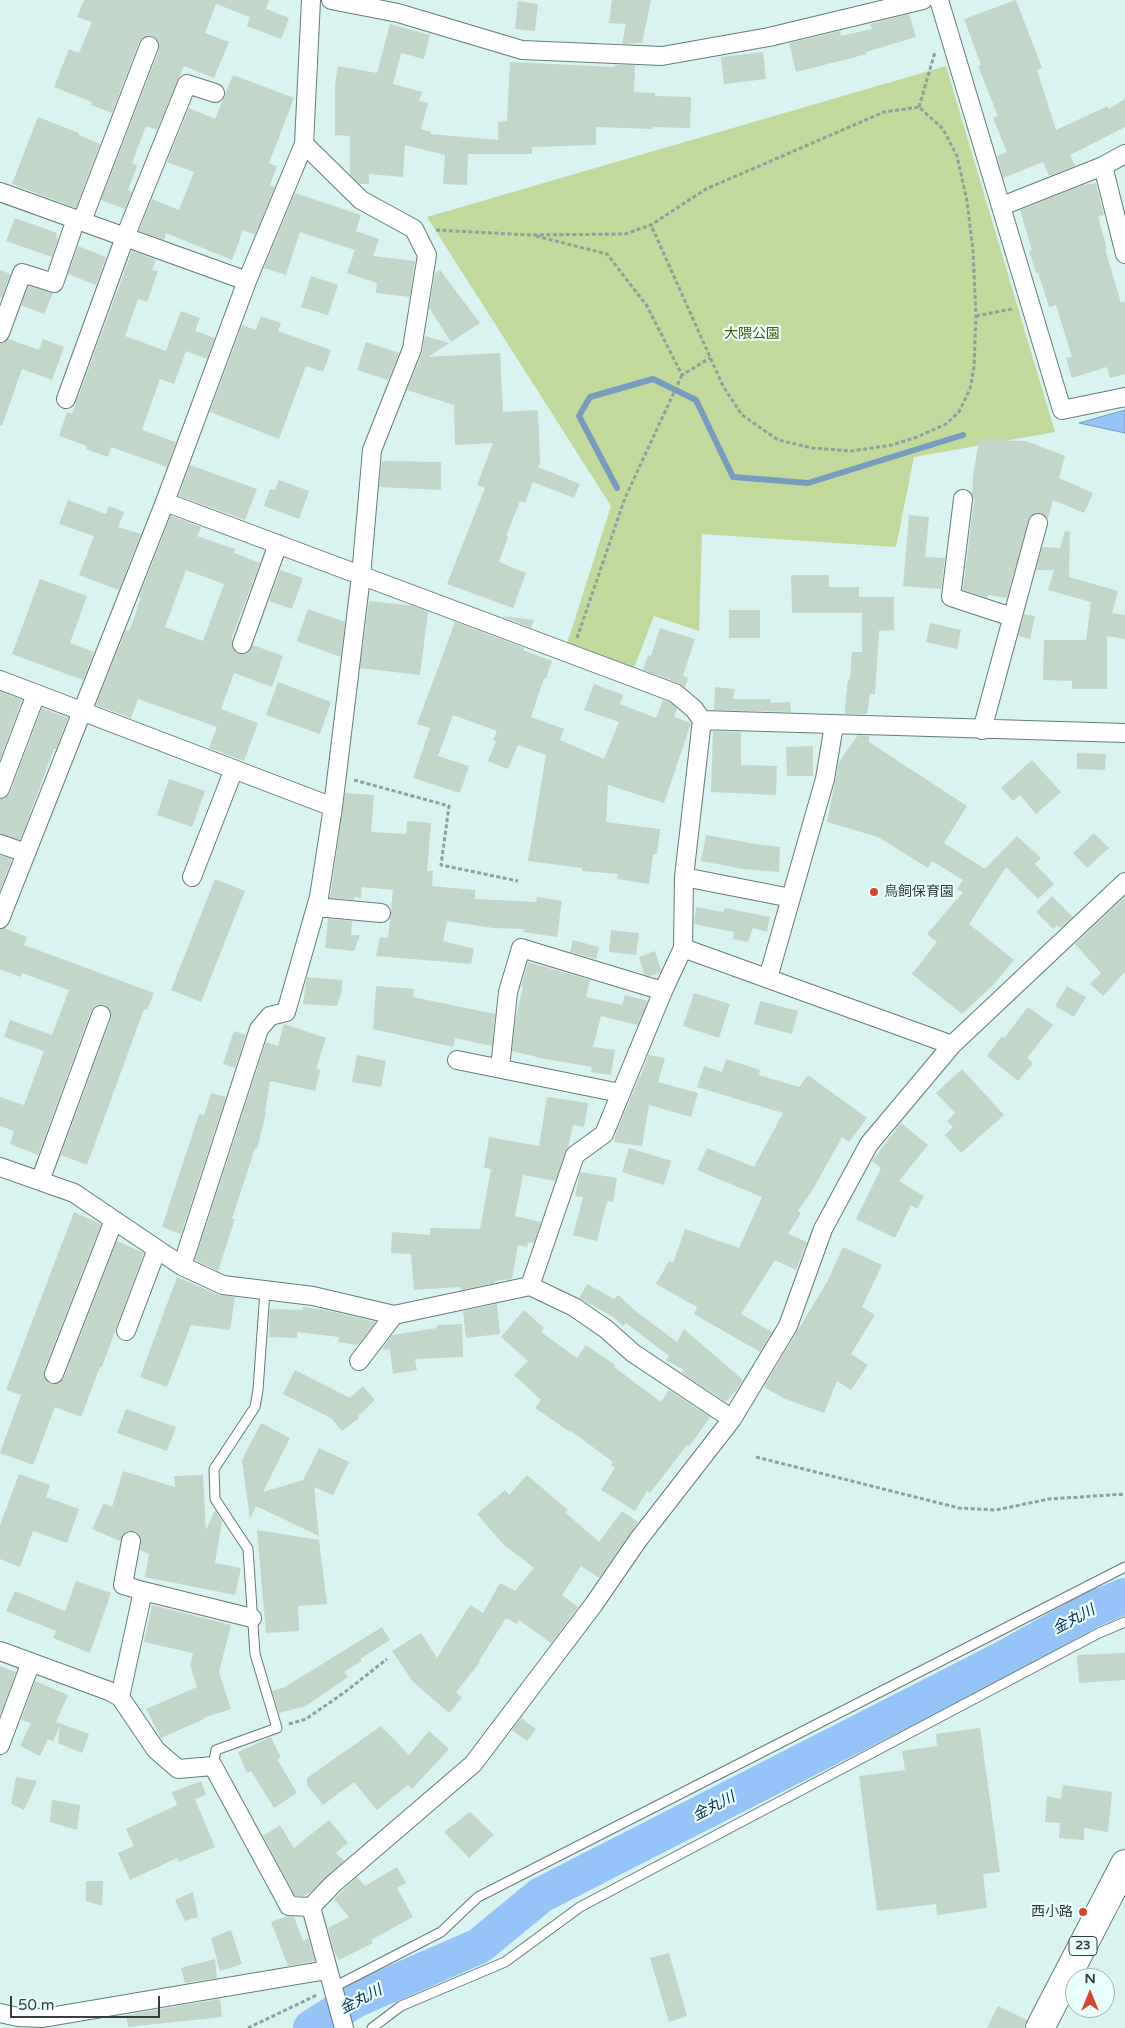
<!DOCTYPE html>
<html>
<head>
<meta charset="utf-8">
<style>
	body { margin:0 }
	#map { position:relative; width:1125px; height:2028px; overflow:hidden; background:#d9f3f0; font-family:"Varela Round",sans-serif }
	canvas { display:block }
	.north { position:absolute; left:1065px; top:1968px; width:50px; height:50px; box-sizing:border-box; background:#eafffd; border:1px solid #a1b2b0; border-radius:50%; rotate:0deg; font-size:14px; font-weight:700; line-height:20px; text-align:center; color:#333e3c }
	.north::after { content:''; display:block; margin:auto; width:18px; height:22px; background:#d24632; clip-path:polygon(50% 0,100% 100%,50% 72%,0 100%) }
	.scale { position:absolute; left:10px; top:1996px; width:150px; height:22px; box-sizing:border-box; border:2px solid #333e3c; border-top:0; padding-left:6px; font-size:15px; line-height:18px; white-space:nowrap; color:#333e3c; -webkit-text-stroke:4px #eafffd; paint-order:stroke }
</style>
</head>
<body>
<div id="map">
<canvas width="1125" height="2028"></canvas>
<div class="north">N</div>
<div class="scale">50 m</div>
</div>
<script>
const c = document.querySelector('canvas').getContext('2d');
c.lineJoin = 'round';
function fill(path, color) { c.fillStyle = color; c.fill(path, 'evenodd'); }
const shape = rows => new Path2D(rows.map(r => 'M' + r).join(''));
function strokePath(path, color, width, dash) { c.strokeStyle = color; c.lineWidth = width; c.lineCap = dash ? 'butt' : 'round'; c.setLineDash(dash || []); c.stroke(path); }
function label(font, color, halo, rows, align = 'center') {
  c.font = font + ' "Varela Round","Noto Sans JP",sans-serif'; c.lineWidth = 4.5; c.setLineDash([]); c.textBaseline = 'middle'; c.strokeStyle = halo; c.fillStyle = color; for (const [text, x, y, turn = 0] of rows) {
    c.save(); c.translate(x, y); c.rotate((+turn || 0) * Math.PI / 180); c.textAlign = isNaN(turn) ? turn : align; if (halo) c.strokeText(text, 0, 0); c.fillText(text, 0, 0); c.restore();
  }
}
const green = shape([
	[946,66,1055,432,914,457,896,547,702,534,699,631,654,616,634,668,567,644,611,506,427,217]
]);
const water = shape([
	[1125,410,1125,433,1079,423,1125,410],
	[387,1977,394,1987,331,2028,296,2028,387,1977]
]);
const stream = shape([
	[617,488,579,416,590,397,653,379,696,400,733,477,808,483,963,435]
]);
const river = shape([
	[311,2028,355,2000,479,1946,541,1895,1003,1659,1091,1610,1125,1596]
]);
const building = shape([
	[84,0,269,0,266,9,289,18,281,39,247,26,250,17,216,4,205,33,229,42,214,78,184,66,157,130,146,126,132,163,137,166,128,190,132,192,125,209,101,200,159,50,159,44,152,36,143,37,139,42,112,113,91,105,92,102,54,87,69,49,79,53,92,22,77,17],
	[612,0,651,0,642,43,622,44,626,24,609,23],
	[1016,0,1042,68,1037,70,1056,130,1108,106,1109,109,1125,99,1125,127,1070,155,1075,166,1049,176,1043,162,1003,178,997,156,1007,152,993,118,998,116,978,66,981,65,964,19],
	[518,1,538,4,535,31,515,29],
	[909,14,916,37,866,52,867,54,796,72,789,43,840,31,841,36,872,29,870,24],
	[390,24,430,35,424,59,401,53,393,84,422,92,419,101,428,103,421,129,431,132,431,134,498,140,498,122,507,121,510,62,615,67,615,65,635,65,634,92,655,93,655,96,691,97,690,128,653,127,653,129,596,127,596,145,532,147,532,154,468,154,467,185,443,184,445,155,405,145,403,177,369,174,369,184,360,184,350,175,350,136,335,135,335,84,338,66,377,73],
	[763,52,766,79,724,84,721,57],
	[233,75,294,98,269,163,277,166,270,185,275,187,255,235,243,230,232,260,166,233,164,240,139,231,152,199,179,210,194,172,167,162,189,108,215,119],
	[38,117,79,133,79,135,100,144,76,208,12,184],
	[1096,183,1104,215,1098,217,1107,249,1105,249,1121,303,1125,302,1125,374,1110,378,1107,367,1072,378,1066,358,1072,357,1056,305,1049,307,1038,272,1036,273,1029,251,1032,250,1020,210,1083,185],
	[295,193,361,215,356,231,379,239,373,256,415,261,410,297,376,293,377,283,347,273,355,250,300,232,286,275,264,268],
	[15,218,57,233,56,237,58,238,52,257,6,241],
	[78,246,106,257,96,285,68,274],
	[132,251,156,260,152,270,158,271,147,302,138,299,125,336,166,351,181,311,200,318,195,331,215,338,207,359,186,351,174,384,160,379,142,430,176,442,167,467,111,447,108,457,86,449,87,446,59,436,67,412,72,414],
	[0,270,10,274,2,298,0,297],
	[440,270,480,323,451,342,429,308,435,273],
	[311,276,338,285,328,315,301,307],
	[28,286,53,293,44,314,21,305],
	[261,316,281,323,278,331,331,350,323,372,306,366,279,439,210,412,242,325,256,330],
	[425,336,449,343,428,357,500,353,503,412,538,410,540,463,538,467,580,484,574,498,533,482,525,503,520,501,506,536,508,537,499,562,526,573,513,608,447,584,485,488,477,485,493,443,455,445,454,405,407,390,422,353],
	[8,339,39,350,43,339,64,347,52,380,22,369,2,426,0,425,0,343],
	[366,342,399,353,388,380,357,370],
	[979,440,1026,441,1065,456,1059,478,1093,493,1084,513,1053,500,1048,519,1040,513,1030,516,1007,598,988,595,988,598,963,590,974,500,972,494,973,476],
	[382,461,441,462,441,490,379,487],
	[190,465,257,489,245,520,179,496],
	[279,480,309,491,299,519,264,506,270,489,275,490],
	[68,500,106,514,109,506,124,512,118,527,141,534,119,590,79,575,94,536,59,524],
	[909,515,929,517,925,557,945,558,941,589,903,586],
	[171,516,201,527,197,536,235,549,234,553,260,563,232,637,232,646,239,654,248,652,253,645,283,656,272,687,234,673,221,709,258,723,244,761,209,748,217,727,138,699,131,718,96,705,126,630,129,631,141,598,139,597],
	[186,570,224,584,203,641,165,627],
	[1065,531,1070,532,1069,577,1118,591,1112,613,1125,615,1125,639,1107,636,1107,689,1072,689,1072,681,1043,680,1044,640,1086,640,1091,602,1048,590,1054,570,1036,570,1042,547,1060,548],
	[280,570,303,578,292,609,269,601],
	[791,575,829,575,829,587,859,587,859,597,894,597,894,630,879,631,875,694,870,694,867,714,845,714,846,696,848,679,850,680,852,652,862,652,862,613,792,613],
	[40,579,87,596,70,643,94,652,83,680,12,654],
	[369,601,414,606,428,612,420,675,360,668],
	[308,609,345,622,341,657,297,641],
	[729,610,760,610,760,638,729,638],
	[1024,614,1035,616,1030,639,1018,636],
	[502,616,534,620,531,628],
	[455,622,524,648,523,650,552,661,546,679,544,678,531,717,564,729,560,740,604,759,619,722,584,710,594,684,623,695,620,704,656,718,663,700,670,702,677,708,674,717,691,723,664,803,608,785,606,822,660,829,657,854,653,854,649,884,617,879,618,874,582,871,582,868,528,861,546,755,518,745,508,769,488,761,496,741,493,740,497,731,453,715,438,756,469,766,460,793,413,778,430,728,417,724],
	[930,623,961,630,957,649,926,642],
	[660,628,695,639,683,676,688,678,685,687,679,683,643,670,648,655,651,656],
	[278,682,331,702,320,734,266,715],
	[715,687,735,689,733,699,771,699,771,703,790,702,791,712,714,710],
	[0,691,22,700,0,759],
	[42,708,68,718,56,749,54,749,20,840,0,834,0,799,6,797,10,793],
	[713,731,741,732,741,765,777,766,776,795,711,792],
	[858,735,869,736,869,742,967,806,944,843,985,869,1017,836,1041,858,1035,864,1054,884,1038,899,1006,867,969,924,1014,960,992,986,962,1014,912,974,937,942,927,934,963,892,957,889,963,880,932,861,928,868,878,837,827,822,839,762],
	[813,746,813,776,787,776,786,747],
	[1077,753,1106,754,1105,770,1077,769],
	[1032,760,1061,792,1036,814,1020,795,1013,801,1001,788],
	[169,779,205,791,192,827,157,815],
	[345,793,374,795,371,832,406,834,407,821,431,823,427,871,433,871,432,886,475,890,475,899,536,902,537,897,562,901,557,937,523,932,524,929,493,928,447,921,443,941,474,949,471,964,376,956,380,937,388,938,393,890,362,887,361,898,355,897,354,900,330,898],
	[1094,833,1109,848,1087,868,1073,853],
	[706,835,761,845,780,847,779,872,743,869,701,861],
	[0,855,12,859,0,890],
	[215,879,245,891,201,1002,171,990],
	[1052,896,1073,917,1060,928,1057,925,1053,929,1036,912],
	[1125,897,1125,972,1103,996,1090,984,1101,973,1075,944],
	[696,907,723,912,725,908,770,917,767,932,753,928,748,942,733,939,734,932,694,924],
	[328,919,352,921,351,935,360,935,354,951,325,948],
	[4,928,27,937,24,945,154,993,147,1010,144,1009,87,1165,61,1155,111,1019,111,1013,105,1005,100,1005,95,1007,91,1011,38,1155,10,1144,14,1131,0,1126,0,1097,24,1105,44,1051,4,1037,10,1020,52,1035,69,990,22,973,21,977,0,969,0,929],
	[611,930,639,933,636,955,609,952],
	[573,940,599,947,596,959,570,952],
	[655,951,661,970,660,973,650,976,644,974,639,957],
	[528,962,590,980,586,997,622,1005,625,995,648,1001,638,1025,601,1016,593,1047,615,1050,611,1075,591,1072,592,1067,545,1059,512,1051,516,1016,523,987,521,987],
	[307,977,342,980,342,991,337,1006,303,1004],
	[376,986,414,989,413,997,495,1014,492,1046,455,1038,453,1047,373,1029],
	[1067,986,1086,997,1074,1017,1055,1006],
	[694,993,730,1004,719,1038,683,1026],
	[760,1001,798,1011,792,1034,754,1024],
	[1028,1007,1053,1025,1027,1058,1033,1063,1018,1081,987,1056,1002,1036,1004,1038],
	[284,1024,326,1038,316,1069,320,1070,315,1091,270,1081,265,1112,266,1113,257,1149,255,1148,232,1219,235,1219,218,1271,195,1260,266,1042,278,1046],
	[234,1031,246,1035,235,1068,223,1064],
	[357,1055,386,1061,381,1087,352,1082],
	[648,1055,665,1058,658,1082,698,1093,691,1117,649,1105,642,1146,614,1142,616,1133,640,1076,641,1076],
	[726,1059,760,1070,759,1075,799,1087,808,1075,867,1118,849,1142,842,1137,812,1191,798,1211,801,1213,788,1234,807,1242,796,1270,775,1260,741,1314,772,1332,760,1352,694,1314,697,1307,656,1284,669,1261,673,1263,685,1229,739,1248,762,1197,697,1170,707,1148,754,1167,783,1113,697,1087,704,1066,722,1072],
	[962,1069,1004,1115,961,1153,945,1135,953,1127,947,1121,955,1113,936,1093],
	[211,1093,226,1097,181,1234,162,1227,199,1114,204,1115],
	[547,1097,588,1103,584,1127,573,1125,568,1147,555,1181,523,1175,515,1216,541,1222,534,1243,528,1242,527,1247,518,1245,512,1279,495,1281,495,1283,461,1290,461,1287,414,1290,411,1254,391,1253,392,1232,430,1235,430,1228,480,1229,491,1169,484,1168,489,1137,539,1146],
	[901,1123,928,1145,899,1181,924,1196,917,1209,911,1205,895,1238,856,1219,881,1168,872,1161],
	[629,1148,671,1161,664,1185,622,1172],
	[580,1172,617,1178,613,1202,607,1201,597,1241,573,1235,583,1197,575,1196],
	[74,1212,101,1224,44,1370,44,1376,50,1384,56,1384,64,1378,117,1241,144,1253,102,1367,100,1367,81,1417,55,1407,33,1465,0,1453,21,1395,6,1390],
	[843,1247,882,1265,862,1307,875,1315,851,1354,868,1365,851,1390,837,1381,824,1413,783,1398,764,1387,827,1282],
	[177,1277,219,1295,235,1297,230,1330,191,1325,167,1387,140,1377],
	[587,1284,614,1299,618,1295,638,1313,677,1342,684,1329,743,1380,739,1387,726,1402,682,1373,684,1370,666,1360,669,1356,626,1323,623,1326,613,1317,579,1298],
	[497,1304,500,1334,466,1338,463,1311],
	[303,1307,325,1310,376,1322,358,1345,338,1342,339,1337,297,1332,297,1338,269,1337,270,1309,302,1310],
	[524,1310,544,1328,541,1332,577,1358,586,1345,615,1365,614,1367,661,1402,669,1390,710,1417,689,1447,687,1445,650,1493,647,1491,635,1511,601,1490,615,1468,611,1465,613,1462,571,1431,570,1432,535,1408,541,1400,514,1375,528,1361,501,1337],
	[462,1324,463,1357,415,1359,417,1370,393,1374,390,1350,382,1349,392,1335,437,1328,437,1325],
	[295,1370,350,1398,363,1386,375,1400,358,1416,359,1418,342,1431,331,1418,283,1394],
	[126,1409,176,1427,167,1451,117,1433],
	[261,1423,290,1438,263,1492,303,1480,319,1448,349,1462,333,1495,314,1487,319,1536,256,1506,250,1519,242,1460],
	[123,1471,175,1487,174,1476,203,1475,206,1530,215,1510,222,1521,215,1563,241,1568,235,1595,145,1577,149,1554,140,1550,141,1538,138,1533,132,1531,127,1531,123,1535,120,1541,92,1529,104,1503,112,1507],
	[19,1474,50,1485,46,1497,79,1509,67,1543,33,1531,20,1567,0,1559,0,1525],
	[527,1475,568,1510,565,1512,599,1542,622,1511,638,1522,599,1578,581,1566,562,1595,578,1607,551,1643,519,1620,517,1624,506,1618,479,1661,480,1662,456,1692,462,1698,449,1713,413,1682,392,1651,421,1633,437,1658,470,1605,483,1613,500,1583,515,1591,534,1568,503,1544,477,1514,505,1490,509,1495],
	[257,1530,319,1540,327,1604,298,1606,299,1631,266,1633],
	[76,1581,111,1593,90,1653,53,1638,56,1631,6,1611,15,1591,65,1611],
	[152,1605,231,1625,219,1672,231,1709,203,1718,204,1719,161,1738,146,1709,197,1687,190,1665,193,1653,144,1642],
	[382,1627,390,1640,360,1659,362,1661,344,1672,348,1677,306,1706,279,1713,272,1691,285,1687],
	[1125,1653,1125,1680,1079,1683,1077,1655],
	[0,1666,16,1672,1,1713,0,1712],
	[35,1681,68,1695,56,1722,89,1734,82,1753,58,1743,60,1726,53,1741,48,1739,40,1756,20,1746,31,1723,21,1720],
	[521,1718,536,1729,527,1741,512,1730],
	[381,1726,409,1755,429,1731,449,1749,412,1789,408,1785,377,1810,354,1782,323,1805,307,1785,307,1778],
	[980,1728,1000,1872,983,1874,987,1908,937,1915,936,1904,877,1911,859,1776,905,1770,902,1751,937,1746,936,1734],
	[271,1737,281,1758,277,1759,297,1793,274,1808,251,1771,247,1773,238,1752],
	[16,1777,37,1781,24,1810,11,1804],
	[201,1781,206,1795,195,1799,215,1847,179,1862,177,1858,130,1880,118,1853,134,1846,126,1829,177,1805,172,1792],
	[1063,1785,1112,1792,1108,1832,1084,1828,1084,1840,1059,1838,1060,1823,1045,1822,1047,1796,1061,1799],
	[52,1800,80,1805,77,1830,50,1822],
	[470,1812,494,1835,469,1858,444,1832],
	[329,1820,348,1843,336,1853,344,1861,312,1891,304,1896,295,1896,263,1836,280,1825,294,1848],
	[397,1867,406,1883,397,1888,413,1917,371,1940,373,1943,339,1960,335,1954,328,1928,349,1917,334,1899,357,1877,365,1886],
	[86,1881,103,1881,102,1906,86,1901],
	[193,1892,198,1917,185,1921,175,1900],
	[287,1916,294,1917,303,1941,308,1938,315,1961,288,1966,271,1922],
	[231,1930,242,1964,220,1971,211,1938],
	[669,1953,687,2016,669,2022,650,1958],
	[215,1959,217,1978,185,1983,181,1968],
	[220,1999,222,2017,128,2027,126,2015],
	[998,2006,1027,2020,1024,2028,987,2028]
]);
const path = shape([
	[919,107,935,52],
	[436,230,530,235,625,234,651,225,706,189,884,112,919,107,943,129,957,156,967,201,973,251,976,316,974,367,970,389,959,412,946,424,917,437,892,445,851,451,812,448,778,440,742,415,723,386,651,225],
	[536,236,607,254,647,306,682,375,710,358],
	[976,316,1012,309],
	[577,638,625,498,682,375],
	[354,780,449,806,441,865,518,881],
	[756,1457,959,1508,996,1510,1049,1499,1125,1494],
	[289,1724,306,1719,345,1692,387,1659],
	[248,2028,317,1995]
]);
const lane = shape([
	[213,1766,216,1750,277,1728,255,1654,248,1549,215,1499,214,1469,255,1407,258,1390,265,1291],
	[332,1988,441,1932,478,1897,1125,1567],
	[372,2028,401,2006,505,1962,580,1907,1099,1633,1125,1622]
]);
const street = shape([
	[331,0,398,13,522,50,662,56,769,37,923,0],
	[939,0,1062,410,1125,397],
	[1103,166,1125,254],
	[0,192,247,281],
	[1002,206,1103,166,1125,154],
	[82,221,149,46],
	[0,333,22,273,54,283,76,219],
	[66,399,125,237,187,84,215,93],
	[963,499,951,597,1012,617],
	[165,502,675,693,694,709,702,720,684,877,683,948,952,1045],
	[242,644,278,544],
	[0,680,333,807],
	[702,720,1125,733],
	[982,730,1038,523],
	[0,789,36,694],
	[0,844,26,853],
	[192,877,234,769],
	[684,877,791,898],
	[316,907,381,913],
	[0,919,165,502,247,281,304,144,311,0],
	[768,978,825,779,834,725],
	[457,1060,620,1093],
	[500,1068,508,992,521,948,663,991],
	[0,1167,74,1193,182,1266,223,1285,313,1296,394,1315,530,1286,574,1307,606,1329,633,1353,732,1419],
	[40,1181,101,1015],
	[182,1266,259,1029,270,1016,286,1012,319,897,333,807,361,576,372,450,412,349,427,255,414,229,361,200,304,144],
	[530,1286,575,1155,604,1134,663,991,683,948],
	[126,1331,157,1249],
	[359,1361,394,1315],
	[54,1374,114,1220],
	[131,1541,123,1585,143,1591],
	[0,1651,109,1691,120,1697,156,1750,178,1769,213,1766,289,1906,311,1907,333,1884,473,1764,594,1604,638,1540,732,1419,788,1326,823,1229,869,1144,952,1045,1125,882],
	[120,1697,143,1591,252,1618],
	[0,1745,31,1662],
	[311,1907,344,2028],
	[0,2013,18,2017,43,2018,327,1970]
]);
const primary = shape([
	[1040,2028,1125,1864]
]);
const markers = [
	[874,892,5,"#d24632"],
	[1083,1912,5,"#d24632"]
];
const shields = [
	[1083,1946,28]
];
const shieldNames = [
	["23",1083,1946]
];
const parkNames = [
	["大隈公園",752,334]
];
const poiNames = [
	["鳥飼保育園",884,892],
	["西小路",1073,1912,"right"]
];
const waterNames = [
	["金丸川",1074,1620,-28],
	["金丸川",714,1807,-27],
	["金丸川",361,2000,-27]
];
fill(green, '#c1d99b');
fill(water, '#94c4f8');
strokePath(water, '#779cc0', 1);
strokePath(stream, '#779cc0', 6);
strokePath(river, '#94c4f8', 36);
fill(building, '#c3d6ca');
strokePath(lane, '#647c79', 11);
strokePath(street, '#647c79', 20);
strokePath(primary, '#647c79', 30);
strokePath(path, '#8ca09d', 3, [4, 2.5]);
strokePath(lane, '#fff', 9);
strokePath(street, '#fff', 18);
strokePath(primary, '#fff', 28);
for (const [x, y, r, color] of markers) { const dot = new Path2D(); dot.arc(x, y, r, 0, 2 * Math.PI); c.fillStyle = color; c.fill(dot); strokePath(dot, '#eafffd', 2); }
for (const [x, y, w] of shields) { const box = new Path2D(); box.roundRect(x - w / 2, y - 9.5, w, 19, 4); c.fillStyle = '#eafffd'; c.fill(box); strokePath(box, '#333e3c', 1); }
label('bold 12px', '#333e3c', null, shieldNames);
label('14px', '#465f00', '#eafffd', parkNames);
label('14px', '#333e3c', '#eafffd', poiNames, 'left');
label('italic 15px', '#002a51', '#eafffd', waterNames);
</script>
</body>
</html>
